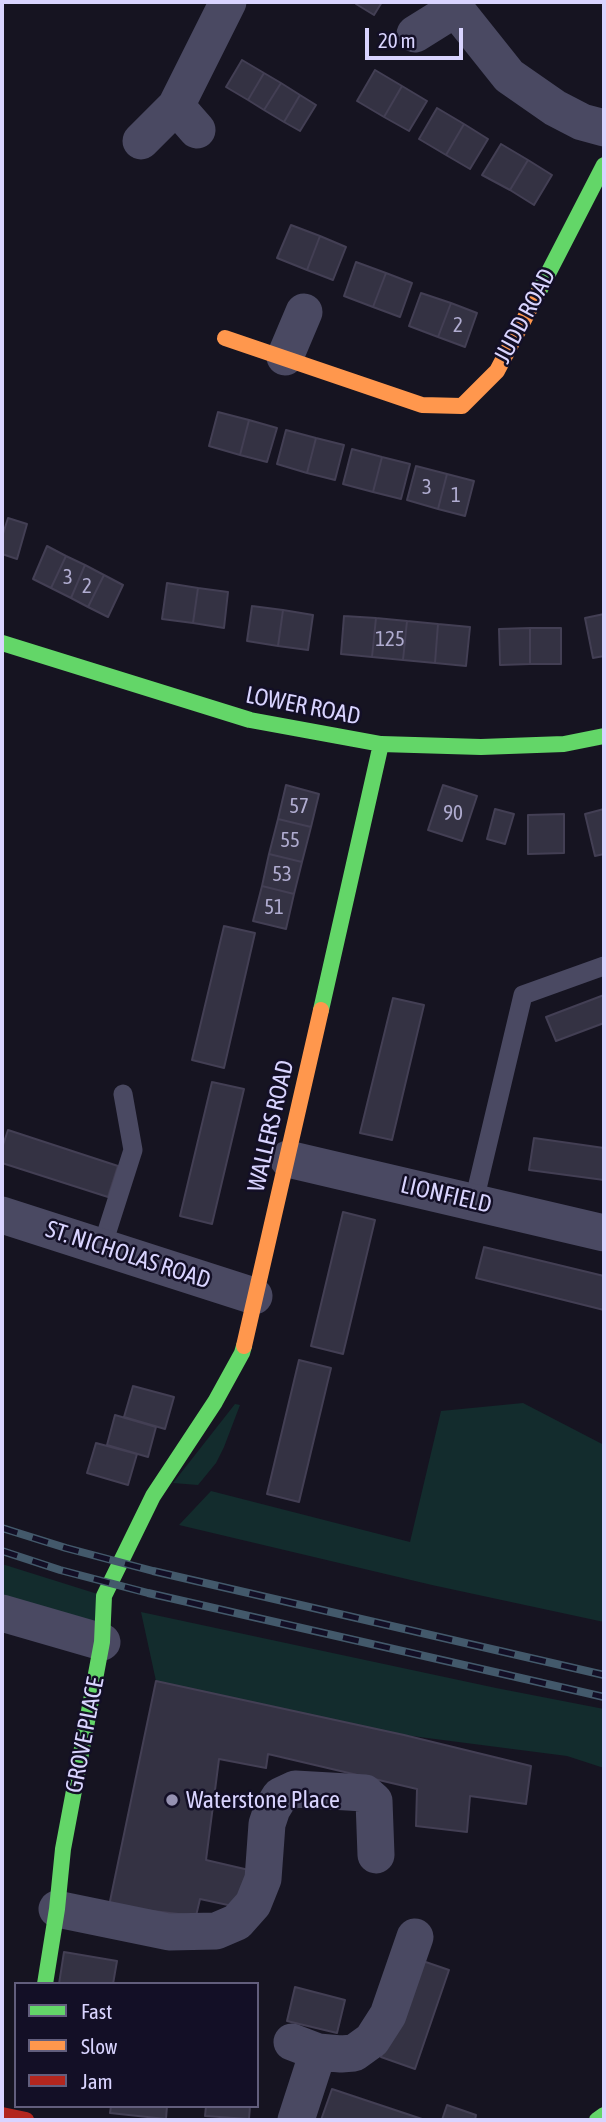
<!DOCTYPE html>
<html>
<head>
<meta charset="utf-8">
<style>
	body { margin:0 }
	#map { position:relative; width:606px; height:2122px; overflow:hidden; background:#161421; font-family:"Asap Condensed",sans-serif }
	canvas { display:block }
	.frame { position:absolute; inset:0; border:4px solid #d9d4ff; pointer-events:none }
	.legend { position:absolute; left:14px; top:1982px; width:245px; height:126px; box-sizing:border-box; background:#130f26; border:2px solid #625e7d; margin:0; padding:9px 12px; list-style:none; font-size:21px; color:#d9d4ff }
	.legend li { display:flex; align-items:center; gap:14px; height:35px }
	.legend b { width:35px; border:2px solid #625e7d }
	.scale { position:absolute; left:365px; top:28px; width:98px; height:32px; box-sizing:border-box; border:4px solid #d9d4ff; border-top:0; padding-left:9px; font-size:21px; line-height:24px; white-space:nowrap; color:#d9d4ff; -webkit-text-stroke:5px #130f26; paint-order:stroke }
</style>
</head>
<body>
<div id="map">
<canvas width="606" height="2122"></canvas>
<div class="frame"></div>
<ul class="legend">
<li><b style="height:9px;background:#63d668"></b>Fast</li>
<li><b style="height:9px;background:#ff974d"></b>Slow</li>
<li><b style="height:9px;background:#b3261e"></b>Jam</li>
</ul>
<div class="scale">20 m</div>
</div>
<script>
const c = document.querySelector('canvas').getContext('2d');
c.lineJoin = 'round';
function fill(path, color) { c.fillStyle = color; c.fill(path, 'evenodd'); }
const shape = rows => new Path2D(rows.map(r => 'M' + r).join(''));
function strokePath(path, color, width, dash) { c.strokeStyle = color; c.lineWidth = width; c.lineCap = dash ? 'butt' : 'round'; c.setLineDash(dash || []); c.stroke(path); }
function label(font, color, halo, rows, align = 'center') {
  c.font = font + ' "Asap Condensed",sans-serif'; c.lineWidth = 5; c.setLineDash([]); c.textBaseline = 'middle'; c.strokeStyle = halo; c.fillStyle = color; for (const [text, x, y, turn = 0] of rows) {
    c.save(); c.translate(x, y); c.rotate((+turn || 0) * Math.PI / 180); c.textAlign = isNaN(turn) ? turn : align; if (halo) c.strokeText(text, 0, 0); c.fillText(text, 0, 0); c.restore();
  }
}
const green = shape([
	[523,1403,604,1445,604,1622,432,1585,179,1525,211,1491,410,1542,441,1411],
	[235,1404,240,1405,224,1447,216,1463,198,1485,173,1483],
	[2,1564,104,1596,102,1642,2,1605],
	[141,1612,496,1688,604,1709,604,1768,567,1756,404,1735,156,1681]
]);
const building = shape([
	[357,2,382,2,374,15,356,4,357,2],
	[242,60,264,73,248,100,226,87,242,60],
	[375,70,402,86,384,117,357,101,375,70],
	[264,73,281,83,264,110,248,100,264,73],
	[281,83,300,95,284,122,264,110,281,83],
	[402,86,427,101,409,131,384,117,402,86],
	[300,95,316,105,300,131,284,122,300,95],
	[437,108,464,124,446,155,419,139,437,108],
	[464,124,488,139,470,169,446,155,464,124],
	[501,144,528,160,510,190,482,175,501,144],
	[528,160,552,175,534,205,510,190,528,160],
	[291,225,320,236,307,270,277,258,291,225],
	[320,236,346,247,333,280,307,270,320,236],
	[356,262,386,273,373,307,344,296,356,262],
	[386,273,412,283,400,317,373,307,386,273],
	[421,293,451,303,438,337,409,326,421,293],
	[451,303,477,313,465,347,438,337,451,303],
	[218,412,249,420,240,455,209,446,218,412],
	[249,420,277,428,267,462,240,455,249,420],
	[286,430,316,438,307,473,277,464,286,430],
	[316,438,344,445,335,480,307,473,316,438],
	[352,449,382,457,373,492,343,484,352,449],
	[382,457,410,464,401,499,373,492,382,457],
	[416,466,447,474,438,509,407,500,416,466],
	[447,474,474,481,465,516,438,509,447,474],
	[8,518,27,524,17,559,2,554,2,537,8,518],
	[47,546,66,556,51,588,33,579,47,546],
	[66,556,85,565,71,598,51,588,66,556],
	[85,565,104,575,88,607,71,598,85,565],
	[104,575,123,585,108,617,88,607,104,575],
	[167,583,198,588,193,623,162,619,167,583],
	[198,588,228,592,224,628,193,623,198,588],
	[252,606,283,610,278,646,247,641,252,606],
	[283,610,313,615,308,650,278,646,283,610],
	[604,614,604,656,593,658,585,618,604,614],
	[344,616,376,618,372,657,341,654,344,616],
	[376,618,407,621,403,660,372,657,376,618],
	[407,621,438,624,435,663,403,660,407,621],
	[438,624,470,627,466,666,435,663,438,624],
	[530,628,530,664,500,665,499,629,530,628],
	[530,628,561,628,561,664,530,664,530,628],
	[286,785,319,794,311,827,278,819,286,785],
	[443,785,477,796,462,841,428,830,443,785],
	[495,809,514,814,505,844,487,839,495,809],
	[604,809,604,854,595,856,585,814,604,809],
	[564,814,564,853,528,854,528,815,564,814],
	[278,819,311,827,302,862,269,854,278,819],
	[269,854,302,862,294,894,262,886,269,854],
	[262,886,294,894,286,929,253,921,262,886],
	[224,926,255,933,224,1068,192,1060,224,926],
	[604,995,604,1023,556,1041,546,1017,604,995],
	[393,998,424,1005,392,1140,360,1133,393,998],
	[212,1082,244,1089,212,1224,180,1216,212,1082],
	[8,1130,118,1166,108,1197,2,1163,2,1148,8,1130],
	[534,1138,604,1148,604,1180,529,1170,534,1138],
	[343,1212,375,1220,343,1354,311,1346,343,1212],
	[484,1247,604,1276,604,1310,476,1278,484,1247],
	[299,1360,331,1368,299,1502,267,1494,299,1360],
	[133,1386,174,1397,165,1429,124,1417,133,1386],
	[115,1415,156,1427,148,1457,107,1445,115,1415],
	[96,1443,137,1454,128,1485,87,1473,96,1443],
	[156,1681,404,1735,531,1766,526,1804,470,1796,467,1832,416,1826,417,1789,268,1754,266,1768,219,1759,206,1860,249,1870,242,1908,200,1899,196,1916,109,1906,156,1681],
	[64,1952,117,1961,113,1984,59,1984,64,1952],
	[414,1958,449,1970,415,2069,381,2057,414,1958],
	[295,1987,345,2000,337,2033,287,2021,295,1987],
	[332,2089,425,2120,321,2120,332,2089],
	[447,2105,476,2115,475,2120,442,2120,447,2105],
	[111,2106,167,2106,166,2119,110,2113,111,2106],
	[206,2106,250,2106,249,2119,205,2116,206,2106]
]);
const lane = shape([
	[474,1201,523,995,604,966],
	[102,1247,133,1150,123,1094]
]);
const street = shape([
	[450,2,509,76,555,108,582,122,604,128],
	[415,34,455,9],
	[176,106,197,130],
	[141,141,176,106,228,2],
	[285,357,304,312],
	[288,1159,604,1233],
	[2,1215,254,1296],
	[2,1613,102,1642],
	[57,1909,169,1932,216,1931,237,1922,253,1904,263,1879,267,1824,272,1809,280,1796,295,1789,365,1793,374,1801,376,1855],
	[292,2042,318,2052,341,2054,354,2053,372,2040,388,2015,415,1937],
	[296,2120,318,2052]
]);
const fast = shape([
	[538,293,604,165],
	[2,643,250,720,381,744,481,747,564,744,604,736],
	[321,1010,381,744],
	[45,1984,57,1909,63,1849,102,1642,104,1596,153,1496,215,1402,242,1353,244,1346],
	[597,2120,604,2115]
]);
const slow = shape([
	[225,338,422,405,462,406,497,371,538,293],
	[244,1346,321,1010]
]);
const jam = shape([
	[2,2115,26,2120]
]);
const rail = shape([
	[2,1528,66,1548,153,1571,604,1675],
	[2,1551,60,1570,148,1593,604,1697]
]);
const markers = [
	[172,1800,7,"#9591b1"]
];
const numberNames = [
	["2",458,325],
	["3",427,487],
	["1",456,495],
	["3",68,577],
	["2",87,586],
	["125",390,639],
	["57",299,806],
	["90",453,813],
	["55",290,840],
	["53",282,874],
	["51",274,907]
];
const streetNames = [
	["JUDD ROAD",525,316,-62],
	["LOWER ROAD",303,706,11],
	["WALLERS ROAD",271,1126,-77],
	["LIONFIELD",446,1195,13],
	["ST. NICHOLAS ROAD",128,1255,18],
	["GROVE PLACE",85,1735,-79]
];
const poiNames = [
	["Waterstone Place",186,1800]
];
fill(green, '#132c2d');
fill(building, '#343243');
strokePath(building, '#433f54', 2);
strokePath(lane, '#4a4962', 19);
strokePath(street, '#4a4962', 37);
strokePath(fast, '#63d668', 16);
strokePath(slow, '#ff974d', 16);
strokePath(jam, '#b3261e', 16);
strokePath(rail, '#43596b', 8);
strokePath(rail, '#130f26', 5, [16]);
for (const [x, y, r, color] of markers) { const dot = new Path2D(); dot.arc(x, y, r, 0, 2 * Math.PI); c.fillStyle = color; c.fill(dot); strokePath(dot, '#130f26', 2.5); }
label('21px', '#b0acd0', null, numberNames);
label('24px', '#d9d4ff', '#130f26', streetNames);
label('24px', '#d9d4ff', '#130f26', poiNames, 'left');
</script>
</body>
</html>
